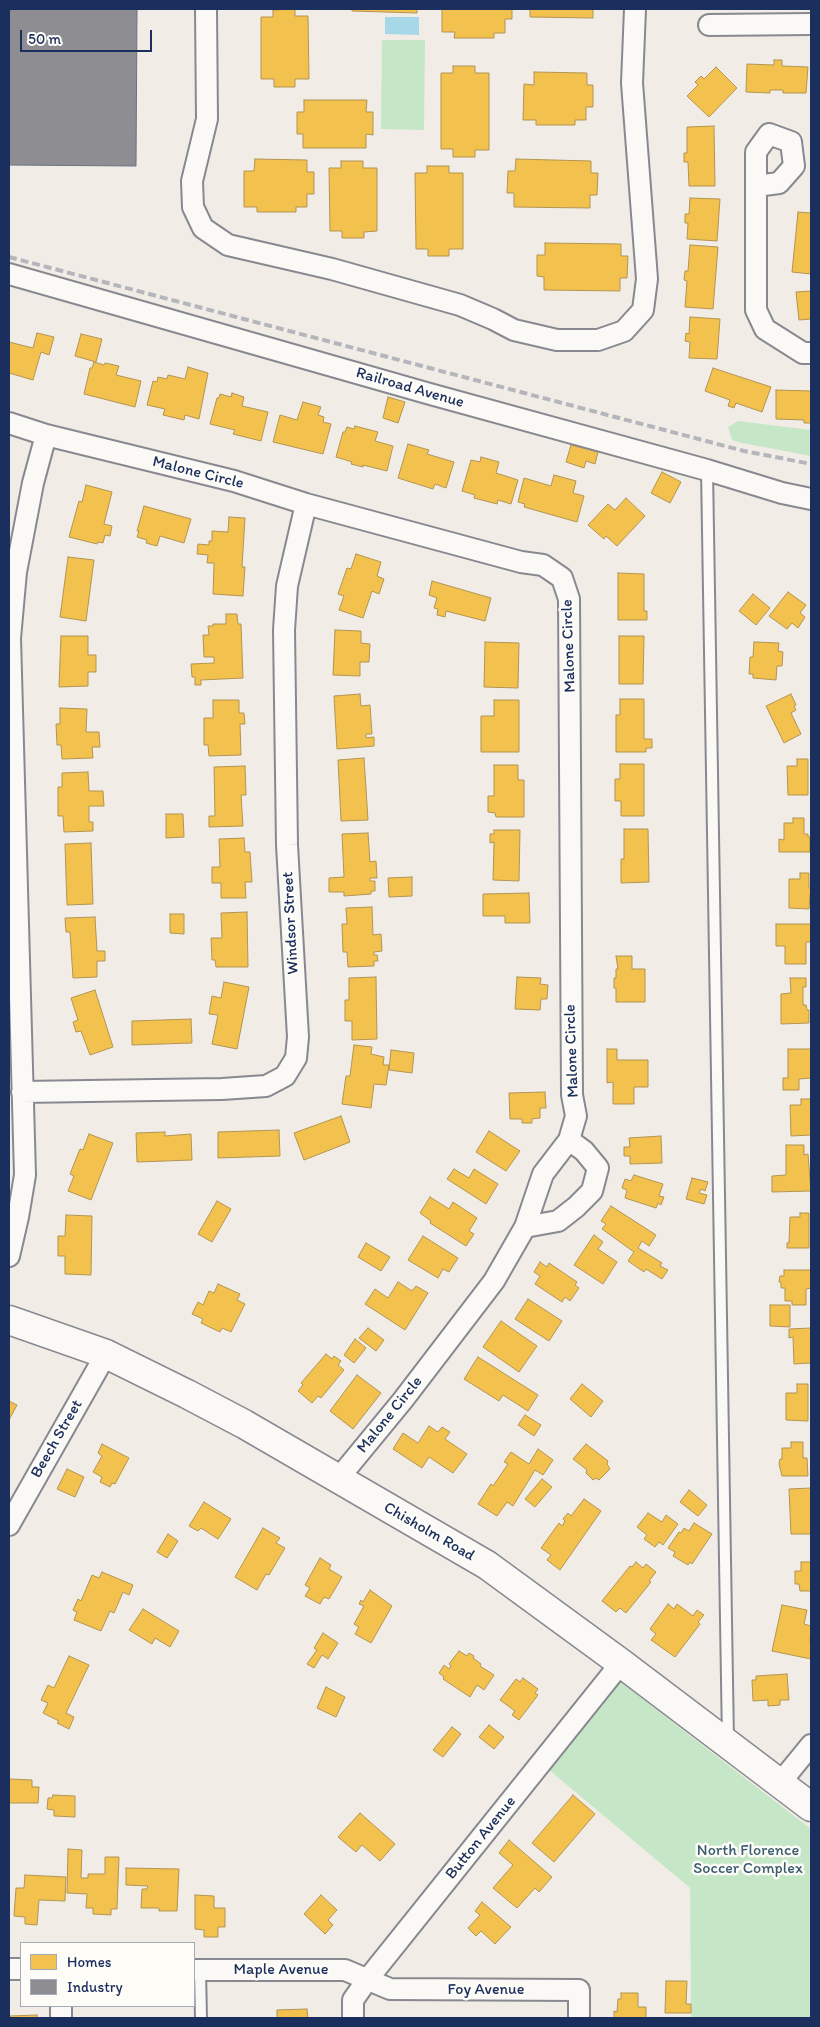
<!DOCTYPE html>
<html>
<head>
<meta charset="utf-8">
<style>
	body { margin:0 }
	#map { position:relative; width:820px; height:2027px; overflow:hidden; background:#f2ece7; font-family:Itim,sans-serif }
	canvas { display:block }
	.frame { position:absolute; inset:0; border:10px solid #1b2f5e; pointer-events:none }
	.legend { position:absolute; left:20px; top:1942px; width:175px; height:65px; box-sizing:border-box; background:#fdfcf7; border:1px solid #a3aaba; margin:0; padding:6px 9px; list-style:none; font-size:15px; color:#1b2f5e }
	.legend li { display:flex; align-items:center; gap:10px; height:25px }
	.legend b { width:25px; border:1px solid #a3aaba }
	.scale { position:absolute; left:20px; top:30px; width:132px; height:22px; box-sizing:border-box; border:2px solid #1b2f5e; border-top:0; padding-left:6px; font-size:15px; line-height:18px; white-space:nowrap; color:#1b2f5e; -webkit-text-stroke:4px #fdfcf7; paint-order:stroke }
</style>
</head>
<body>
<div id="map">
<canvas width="820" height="2027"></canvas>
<div class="frame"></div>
<ul class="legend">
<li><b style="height:14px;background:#f2c14e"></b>Homes</li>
<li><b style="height:14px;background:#8d8d92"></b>Industry</li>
</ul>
<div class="scale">50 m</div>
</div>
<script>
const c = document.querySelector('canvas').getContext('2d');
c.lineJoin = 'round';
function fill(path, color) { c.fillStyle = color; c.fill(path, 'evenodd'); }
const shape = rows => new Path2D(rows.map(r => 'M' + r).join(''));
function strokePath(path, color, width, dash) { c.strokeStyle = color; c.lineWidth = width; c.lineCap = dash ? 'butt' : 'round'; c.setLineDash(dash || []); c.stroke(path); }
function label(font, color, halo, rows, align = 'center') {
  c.font = font + ' Itim,sans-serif'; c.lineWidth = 5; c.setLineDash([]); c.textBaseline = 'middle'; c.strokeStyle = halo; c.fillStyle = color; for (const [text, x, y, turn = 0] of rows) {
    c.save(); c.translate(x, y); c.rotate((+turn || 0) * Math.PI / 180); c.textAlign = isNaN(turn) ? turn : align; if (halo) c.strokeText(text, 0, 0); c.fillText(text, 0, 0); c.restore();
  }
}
const green = shape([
	[382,40,425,40,424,130,381,129],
	[738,421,811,430,811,456,742,443,732,440,728,427],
	[618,1680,811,1829,811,2018,691,2018,690,1888,548,1769]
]);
const water = shape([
	[385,17,419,17,419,35,385,34]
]);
const homes = shape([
	[295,9,295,16,308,16,309,79,295,79,295,87,274,87,274,79,261,79,261,17,273,17,273,10,295,9],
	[352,9,417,9,417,13,352,11,352,9],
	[442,9,512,9,512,19,505,19,505,33,494,33,494,38,454,38,455,32,442,32,442,9],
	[530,9,593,9,593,18,530,17,530,9],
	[774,60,782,60,782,66,808,67,806,93,783,93,783,90,770,90,770,93,746,92,747,64,774,65,774,60],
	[453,66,475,66,475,73,489,73,489,150,475,150,475,157,453,157,453,149,441,149,441,73,453,73,453,66],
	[716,67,737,88,709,117,687,96,698,85,695,82,701,76,704,79,716,67],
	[534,72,587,73,587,85,593,85,593,107,586,107,586,120,575,120,575,125,536,125,536,120,523,120,524,84,534,85,534,72],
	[304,100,367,100,366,112,373,112,373,135,366,134,366,148,303,148,303,134,297,134,297,112,304,112,304,100],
	[714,126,715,186,689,186,688,162,684,162,684,153,687,153,687,127,714,126],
	[255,159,307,160,307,172,314,172,314,194,307,194,307,207,296,207,296,212,257,212,257,207,244,207,244,171,254,171,255,159],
	[516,159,591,161,591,173,598,173,597,195,590,195,590,208,514,207,514,193,507,193,508,171,515,171,516,159],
	[341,161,363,161,363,168,377,168,377,231,364,232,364,238,342,238,342,231,330,231,329,168,341,168,341,161],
	[427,166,449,166,449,173,463,173,463,249,449,249,449,256,428,256,428,249,416,249,415,173,427,173,427,166],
	[690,198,720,199,717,241,687,239,688,223,685,223,685,214,689,214,690,198],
	[798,212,811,213,811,274,792,272,798,212],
	[545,243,621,244,621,256,628,256,627,278,620,278,620,291,544,290,544,277,537,276,537,255,545,255,545,243],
	[690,245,718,247,713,309,685,307,687,281,684,280,685,271,688,271,690,245],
	[811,291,811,319,799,320,796,292,811,291],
	[690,317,720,319,717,359,689,358,690,342,685,341,686,333,689,334,690,317],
	[37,333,54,337,49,355,41,352,33,380,9,373,9,342,33,348,37,333],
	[81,334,102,339,96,362,75,356,81,334],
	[94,362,104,365,105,363,119,366,116,375,141,381,135,407,84,394,90,368,92,368,94,362],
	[188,367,208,373,199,419,185,415,184,420,163,415,165,409,147,405,153,381,157,382,158,377,167,379,168,375,185,379,188,367],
	[713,368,771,387,762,412,736,403,734,408,728,406,730,400,705,391,713,368],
	[776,390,811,391,811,423,804,423,804,420,776,419,776,390],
	[232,393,244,397,242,406,268,412,261,441,233,434,235,430,210,424,217,398,219,398,220,394,231,397,232,393],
	[388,397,405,402,398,423,383,418,388,397],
	[303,402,321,407,318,415,324,417,323,422,331,424,323,454,273,442,280,415,297,420,303,402],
	[355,426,378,432,375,441,393,446,387,471,363,465,363,467,351,464,352,462,336,457,343,432,345,432,347,427,354,429,355,426],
	[408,444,429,450,427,454,454,462,446,488,435,484,433,489,398,478,408,444],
	[571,445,598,452,595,464,586,461,584,468,566,462,571,445],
	[481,457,499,462,496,473,518,480,511,504,498,500,497,504,474,498,475,495,462,491,471,460,480,462,481,457],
	[662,472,681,482,670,503,651,493,662,472],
	[554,475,576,481,573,493,584,496,577,522,524,507,525,504,518,502,524,478,551,486,554,475],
	[86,485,112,492,104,524,112,526,110,536,105,535,103,543,98,542,97,544,69,537,79,501,82,502,86,485],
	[626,498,645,516,617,546,606,536,604,539,588,525,608,504,615,510,626,498],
	[144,506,191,519,184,543,160,536,157,546,146,543,147,540,137,537,139,531,137,531,144,506],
	[229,517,245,518,242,567,245,567,243,596,213,594,214,563,207,563,208,555,197,554,198,544,209,545,209,541,212,541,212,531,228,532,229,517],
	[356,554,381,562,377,576,384,579,379,594,372,591,363,618,339,610,344,596,338,594,347,568,351,569,356,554],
	[68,557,94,560,86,621,60,617,68,557],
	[618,573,644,574,644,611,647,611,647,620,618,620,618,573],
	[432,581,491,598,485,621,446,611,445,617,437,615,438,609,434,608,437,598,429,595,432,581],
	[788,592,806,605,800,613,805,617,798,628,792,623,787,629,769,616,788,592],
	[753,594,770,608,756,625,739,611,753,594],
	[226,614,237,614,238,624,241,624,243,678,201,680,201,685,195,685,195,677,192,677,191,664,214,663,214,657,204,657,203,635,209,635,208,626,213,626,213,624,226,624,226,614],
	[335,630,361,631,361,643,370,644,369,662,360,662,360,676,333,675,335,630],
	[61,636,88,636,88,655,96,655,96,672,88,672,88,686,59,687,61,636],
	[619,636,644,636,643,684,619,684,619,636],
	[485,642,519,643,518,688,484,687,485,642],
	[754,642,779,643,778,651,783,652,782,666,777,666,776,680,753,678,753,674,749,674,750,657,753,657,754,642],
	[360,694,361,706,370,705,372,734,366,734,366,738,374,737,374,746,337,749,334,696,360,694],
	[791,694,796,705,794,706,796,710,791,713,801,734,784,743,766,706,791,694],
	[620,699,644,699,644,739,652,739,652,748,646,748,646,752,616,752,616,715,620,715,620,699],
	[213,700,239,700,239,713,244,713,245,724,240,724,241,755,209,756,208,745,204,745,204,718,213,718,213,700],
	[494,700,519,700,519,752,481,752,481,716,494,716,494,700],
	[60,708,87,709,86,732,99,732,100,747,92,747,93,758,62,759,61,745,57,745,56,724,60,724,60,708],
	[364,758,368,820,341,821,338,760,364,758],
	[797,759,808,759,808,795,788,795,787,766,797,766,797,759],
	[620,764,644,764,644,816,621,816,621,801,615,801,615,779,620,779,620,764],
	[494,765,518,765,518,780,524,780,524,817,496,817,495,813,488,812,488,796,494,796,494,765],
	[245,766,246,795,241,795,243,826,209,827,209,816,215,816,214,767,245,766],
	[88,772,89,791,103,791,104,806,89,806,89,822,93,822,93,831,64,832,63,816,58,816,58,787,62,787,62,773,88,772],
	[166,814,183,814,184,837,166,838,166,814],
	[793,818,804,818,804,834,808,834,808,837,810,837,810,852,779,852,779,839,784,840,784,823,793,823,793,818],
	[624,829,648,829,649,882,621,883,621,859,624,859,624,829],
	[494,830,520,830,519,881,493,880,494,842,490,843,490,834,494,834,494,830],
	[368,833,370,862,376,861,377,878,370,878,370,881,375,881,375,891,371,891,371,894,344,896,344,892,329,892,329,878,344,877,342,834,368,833],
	[244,838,245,852,250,852,252,882,245,882,246,898,221,898,221,883,212,883,212,867,220,867,219,839,244,838],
	[91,843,93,904,67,905,65,844,91,843],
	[800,873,809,873,809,888,811,888,811,894,810,894,809,909,789,908,789,879,800,879,800,873],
	[412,877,412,896,389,897,388,878,412,877],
	[529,893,530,923,505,923,505,916,483,916,483,894,529,893],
	[372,907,373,935,381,934,382,951,374,952,374,955,377,955,378,961,374,961,374,966,348,967,347,952,343,952,342,924,347,924,346,908,372,907],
	[247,912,248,967,216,967,215,960,212,960,211,938,222,938,221,913,247,912],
	[170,914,184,914,184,934,170,933,170,914],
	[95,917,97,951,105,951,105,961,97,961,97,977,73,978,70,932,66,932,65,918,95,917],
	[776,924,811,924,811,942,806,942,806,964,785,964,785,946,776,946,776,924],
	[616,956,632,956,632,969,645,969,645,1002,616,1002,616,988,614,988,614,978,616,978,616,969,618,969,616,956],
	[376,977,377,1039,352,1040,352,1021,345,1021,345,1000,349,1000,349,978,376,977],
	[517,977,541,978,540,984,548,985,547,999,541,999,540,1010,515,1009,517,977],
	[790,978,806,978,806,987,803,987,803,1005,806,1005,807,1010,809,1010,809,1023,781,1024,781,994,791,993,790,978],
	[224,982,249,987,237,1049,212,1044,218,1015,209,1014,212,996,221,998,224,982],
	[95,990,113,1047,90,1055,81,1031,76,1032,73,1022,78,1020,71,998,95,990],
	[191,1019,192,1043,132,1045,132,1021,191,1019],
	[354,1045,372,1047,371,1054,384,1057,383,1065,389,1065,386,1085,374,1084,371,1108,342,1104,346,1076,350,1076,354,1045],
	[607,1049,617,1049,617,1060,648,1060,648,1087,634,1087,634,1104,613,1104,613,1082,607,1083,607,1049],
	[788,1049,811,1049,811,1078,799,1079,799,1090,783,1090,783,1078,788,1078,788,1049],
	[391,1050,414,1053,412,1073,389,1070,391,1050],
	[545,1092,546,1108,540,1108,540,1118,532,1119,532,1123,522,1123,522,1119,510,1119,509,1093,545,1092],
	[801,1099,811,1099,811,1135,791,1136,790,1105,801,1105,801,1099],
	[341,1116,350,1142,304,1160,294,1133,341,1116],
	[279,1130,280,1156,218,1158,218,1132,279,1130],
	[489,1131,520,1151,506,1171,476,1152,489,1131],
	[165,1132,165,1136,191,1134,192,1160,137,1162,136,1133,165,1132],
	[89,1134,113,1143,91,1200,68,1191,74,1176,70,1174,80,1149,83,1150,89,1134],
	[661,1136,662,1163,630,1164,630,1156,624,1156,624,1147,630,1147,629,1138,661,1136],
	[786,1145,804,1145,804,1155,808,1154,811,1191,772,1192,772,1176,786,1175,786,1145],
	[454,1169,469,1178,474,1169,498,1184,486,1204,447,1179,454,1169],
	[634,1175,663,1184,659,1196,664,1197,661,1205,658,1203,656,1208,625,1198,627,1190,622,1188,625,1179,631,1181,634,1175],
	[692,1178,708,1182,705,1191,701,1189,699,1193,707,1195,704,1204,686,1199,692,1178],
	[430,1197,449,1209,453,1202,477,1218,469,1231,474,1234,466,1246,430,1223,431,1221,420,1213,430,1197],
	[217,1201,231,1209,212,1242,198,1234,217,1201],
	[611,1206,656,1235,649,1246,642,1241,638,1248,662,1263,660,1266,668,1270,662,1279,646,1269,644,1272,628,1261,634,1252,602,1229,606,1224,601,1221,611,1206],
	[800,1213,809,1213,809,1248,787,1248,787,1243,789,1243,790,1217,800,1217,800,1213],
	[66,1215,92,1216,91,1275,65,1274,65,1256,58,1256,58,1236,65,1236,66,1215],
	[594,1235,603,1242,598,1249,617,1262,603,1284,574,1265,594,1235],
	[423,1236,458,1258,449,1272,443,1269,438,1278,408,1260,423,1236],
	[366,1243,390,1257,381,1271,358,1257,366,1243],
	[540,1262,547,1267,549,1263,577,1282,575,1285,579,1288,570,1301,565,1297,562,1302,535,1284,540,1276,534,1272,540,1262],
	[784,1270,811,1270,811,1288,806,1289,806,1305,792,1305,792,1301,785,1301,785,1288,781,1288,781,1282,779,1282,780,1276,784,1276,784,1270],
	[398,1282,412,1291,416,1286,428,1293,405,1330,365,1304,375,1289,388,1298,398,1282],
	[218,1284,240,1294,237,1300,245,1304,231,1332,222,1328,220,1332,201,1323,203,1319,192,1314,198,1302,203,1305,209,1291,214,1293,218,1284],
	[528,1299,562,1321,549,1341,515,1319,528,1299],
	[770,1305,790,1305,790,1327,770,1326,770,1305],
	[501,1321,537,1346,519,1372,483,1347,501,1321],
	[368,1328,384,1340,376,1351,359,1338,368,1328],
	[811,1328,811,1363,794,1364,793,1337,789,1338,789,1329,811,1328],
	[355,1339,366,1348,354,1363,344,1355,355,1339],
	[326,1354,332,1359,334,1356,341,1361,338,1365,344,1370,321,1398,318,1396,312,1403,298,1391,303,1385,301,1383,326,1354],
	[478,1357,538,1395,528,1411,503,1395,499,1401,464,1379,478,1357],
	[357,1375,381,1393,353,1429,330,1411,357,1375],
	[582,1384,603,1401,591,1417,570,1399,582,1384],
	[797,1384,808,1384,808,1421,786,1420,786,1393,797,1393,797,1384],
	[9,1401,17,1405,9,1420,9,1401],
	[525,1415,541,1425,534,1436,518,1425,525,1415],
	[429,1426,438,1432,442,1427,450,1432,445,1439,467,1454,453,1473,429,1457,422,1468,393,1449,403,1433,418,1443,429,1426],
	[791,1442,803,1442,803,1458,807,1458,808,1476,782,1476,779,1464,780,1459,782,1459,782,1448,791,1448,791,1442],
	[102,1444,129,1458,115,1484,112,1483,110,1487,100,1482,102,1477,93,1472,102,1456,98,1453,102,1444],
	[586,1444,608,1461,607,1464,610,1469,599,1480,596,1478,593,1480,586,1473,587,1470,573,1459,586,1444],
	[538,1449,553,1460,543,1475,535,1470,513,1506,507,1502,497,1516,478,1504,491,1484,493,1486,508,1464,504,1462,511,1452,529,1464,538,1449],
	[67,1469,84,1477,75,1497,57,1489,67,1469],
	[542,1479,552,1487,535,1507,525,1499,542,1479],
	[811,1488,811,1534,791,1534,789,1489,811,1488],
	[689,1490,707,1505,698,1516,680,1502,689,1490],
	[584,1499,601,1511,560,1570,547,1560,551,1555,541,1548,559,1523,562,1526,565,1521,563,1519,568,1513,571,1516,584,1499],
	[204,1502,231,1519,218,1539,201,1528,198,1531,189,1526,204,1502],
	[648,1513,662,1522,666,1515,678,1524,663,1545,659,1542,655,1547,644,1539,647,1535,637,1527,648,1513],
	[694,1523,712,1534,692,1564,690,1562,688,1565,673,1556,675,1552,668,1548,679,1532,681,1533,684,1528,689,1531,694,1523],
	[263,1528,280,1538,276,1543,285,1548,269,1575,266,1574,257,1590,235,1577,263,1528],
	[168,1534,178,1541,167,1558,157,1552,168,1534],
	[320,1558,331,1565,329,1569,342,1577,329,1599,324,1597,320,1604,305,1596,310,1588,305,1585,320,1558],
	[636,1562,643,1568,646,1564,656,1572,649,1581,651,1582,626,1613,620,1608,616,1612,602,1601,630,1566,632,1567,636,1562],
	[801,1562,811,1562,811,1591,800,1591,799,1584,795,1584,795,1571,801,1571,801,1562],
	[102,1572,133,1585,129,1595,123,1592,114,1613,110,1611,101,1631,74,1620,77,1612,73,1610,78,1599,81,1601,92,1575,99,1578,102,1572],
	[370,1590,392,1606,371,1643,355,1634,359,1627,354,1624,364,1606,359,1604,361,1600,363,1602,370,1590],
	[668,1604,674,1609,677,1604,693,1616,697,1610,704,1615,698,1622,700,1624,675,1657,651,1640,656,1634,650,1629,668,1604],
	[782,1605,807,1610,804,1624,811,1626,810,1643,811,1643,811,1659,772,1651,782,1605],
	[143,1609,179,1631,170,1647,155,1638,152,1644,129,1630,143,1609],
	[323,1633,338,1643,328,1659,322,1655,314,1668,307,1664,317,1650,314,1648,323,1633],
	[459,1651,467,1656,469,1653,474,1656,473,1658,481,1664,480,1666,494,1675,484,1690,477,1685,470,1697,443,1679,444,1677,439,1673,444,1665,449,1669,451,1666,449,1664,459,1651],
	[69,1656,89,1665,66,1713,74,1717,69,1729,57,1723,59,1721,43,1713,48,1703,41,1700,48,1685,54,1688,69,1656],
	[787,1674,789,1700,780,1700,780,1705,768,1706,768,1700,753,1701,752,1680,756,1680,756,1676,787,1674],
	[523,1678,538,1689,535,1693,538,1695,519,1720,512,1715,515,1711,500,1700,516,1679,520,1682,523,1678],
	[326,1687,345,1697,336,1717,317,1708,326,1687],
	[489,1725,504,1737,494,1749,479,1737,489,1725],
	[452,1727,461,1734,443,1757,433,1750,452,1727],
	[9,1779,32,1780,32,1787,39,1787,38,1803,9,1803,9,1779],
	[53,1795,75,1796,75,1817,54,1816,54,1810,47,1809,48,1798,52,1798,53,1795],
	[573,1795,595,1814,554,1862,532,1843,573,1795],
	[360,1813,395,1844,380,1861,362,1845,356,1852,338,1837,360,1813],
	[509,1840,552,1877,539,1892,535,1888,517,1908,493,1888,513,1865,499,1853,509,1840],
	[68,1849,82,1850,81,1878,88,1878,88,1874,105,1874,105,1857,119,1857,117,1909,111,1909,111,1915,93,1914,93,1908,86,1908,87,1894,67,1893,68,1849],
	[126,1868,179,1869,177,1911,159,1911,159,1908,141,1908,142,1889,147,1889,148,1886,126,1885,126,1868],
	[25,1875,66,1877,65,1901,39,1900,37,1925,25,1924,25,1917,14,1916,16,1888,24,1888,25,1875],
	[195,1895,214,1896,214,1908,225,1908,225,1927,218,1927,218,1937,204,1937,204,1930,195,1929,195,1895],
	[321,1895,337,1910,328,1920,333,1925,325,1934,304,1914,321,1895],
	[482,1902,511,1927,495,1944,481,1931,476,1936,468,1928,480,1915,475,1911,482,1902],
	[666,1981,687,1981,686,2004,691,2004,691,2013,665,2013,666,1981],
	[621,1993,638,1993,638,2007,646,2007,646,2018,614,2018,614,2011,617,2012,618,1999,621,1999,621,1993],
	[307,2009,308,2018,277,2018,277,2010,307,2009],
	[37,2015,37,2018,9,2018,9,2016,37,2015]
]);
const industry = shape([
	[9,9,137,9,136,166,9,165,9,9]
]);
const lane = shape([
	[707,470,728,1740],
	[200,1970,201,2018]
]);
const street = shape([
	[206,9,207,119,192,181,193,207,203,228,228,245,332,269,460,305,493,319,514,330,557,340,598,340,624,331,643,310,647,279,632,83,635,9],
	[709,25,811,24],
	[769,134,791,142,794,166,779,183,756,186,756,152,769,134],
	[756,186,756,310,765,329,803,353,811,353],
	[9,274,430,394,707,470,782,493,811,499],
	[9,423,46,435,234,481,306,504,521,562,543,565,562,578,569,599,572,1095,576,1116,569,1140,543,1174,525,1227],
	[22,1092,222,1089,266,1086,285,1076,296,1058,298,1037,287,845,284,630,287,586,306,504],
	[9,1256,18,1217,25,1175,10,638,16,572,33,483,46,435],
	[338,1479,403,1400,494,1281,525,1227,558,1221,576,1207,592,1191,598,1168,584,1151,569,1140],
	[9,1525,106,1354],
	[780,1783,811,1745],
	[9,1969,21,1969],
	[194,1970,345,1970,390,1989,579,1990,579,2018],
	[61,2006,61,2018],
	[353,2018,353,2000,367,1980,621,1663]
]);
const secondary = shape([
	[9,1320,106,1354,187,1394,244,1424,487,1565,621,1663,811,1807]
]);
const rail = shape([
	[9,257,744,451,811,464]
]);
const streetNames = [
	["Railroad Avenue",410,388,16],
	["Malone Circle",198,473,14],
	["Malone Circle",569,646,-92],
	["Windsor Street",291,923,-93],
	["Malone Circle",572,1051,-92],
	["Malone Circle",390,1415,-51],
	["Beech Street",57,1439,-60],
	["Chisholm Road",429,1532,30],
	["Button Avenue",481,1838,-51],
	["Maple Avenue",281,1970],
	["Foy Avenue",486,1990]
];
const parkNames = [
	["North Florence",748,1851],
	["Soccer Complex",748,1869]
];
fill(green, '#c5e7c7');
fill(water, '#a7d8e8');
fill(homes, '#f2c14e');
strokePath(homes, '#b29553', 1);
fill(industry, '#8d8d92');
strokePath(industry, '#6b7182', 1);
strokePath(lane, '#888990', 14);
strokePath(street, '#888990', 24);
strokePath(secondary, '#888990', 31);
strokePath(lane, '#faf9f6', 10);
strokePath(street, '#faf9f6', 20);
strokePath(secondary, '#faf9f6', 28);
strokePath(rail, '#b5b6bb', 4, [8, 4]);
label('16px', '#1b2f5e', '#fdfcf7', streetNames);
label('16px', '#3c5c72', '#fdfcf7', parkNames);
</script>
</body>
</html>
